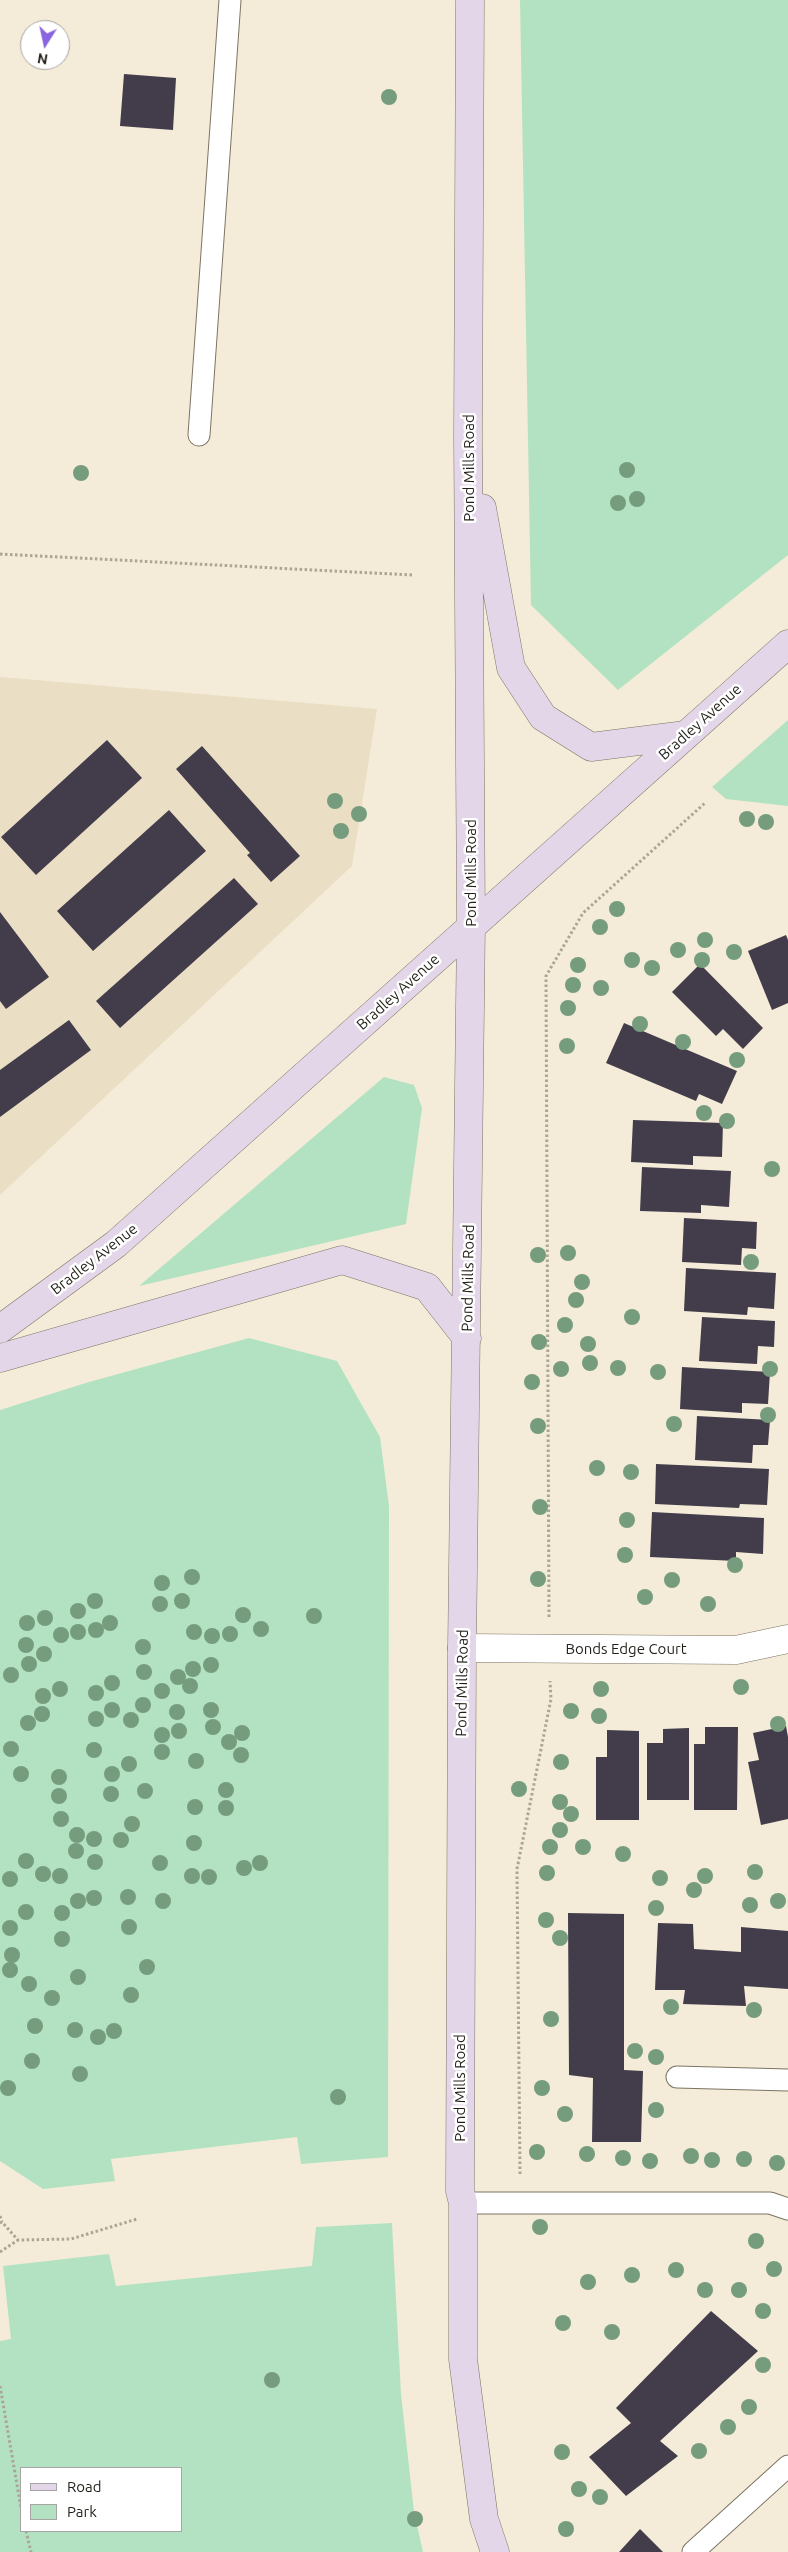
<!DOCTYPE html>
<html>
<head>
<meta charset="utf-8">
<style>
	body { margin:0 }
	#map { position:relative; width:788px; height:2552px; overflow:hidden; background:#f4ecd8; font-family:Ubuntu,sans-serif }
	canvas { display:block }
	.legend { position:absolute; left:20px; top:2467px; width:162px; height:65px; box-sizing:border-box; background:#fff; border:1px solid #a7a5a3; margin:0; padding:6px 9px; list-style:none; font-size:15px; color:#221f18 }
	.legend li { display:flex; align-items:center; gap:10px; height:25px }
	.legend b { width:25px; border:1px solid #a7a5a3 }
	.north { position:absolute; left:20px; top:20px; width:50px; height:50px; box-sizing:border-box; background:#fff; border:1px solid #a7a5a3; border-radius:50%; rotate:190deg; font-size:14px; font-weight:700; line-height:20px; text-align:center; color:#221f18 }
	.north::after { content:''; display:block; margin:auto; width:18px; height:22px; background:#8864df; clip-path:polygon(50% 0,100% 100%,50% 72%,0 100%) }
</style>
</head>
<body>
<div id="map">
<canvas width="788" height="2552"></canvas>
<ul class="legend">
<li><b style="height:6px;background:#e3d6e9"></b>Road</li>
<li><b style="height:14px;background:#b2e2c2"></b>Park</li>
</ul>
<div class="north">N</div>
</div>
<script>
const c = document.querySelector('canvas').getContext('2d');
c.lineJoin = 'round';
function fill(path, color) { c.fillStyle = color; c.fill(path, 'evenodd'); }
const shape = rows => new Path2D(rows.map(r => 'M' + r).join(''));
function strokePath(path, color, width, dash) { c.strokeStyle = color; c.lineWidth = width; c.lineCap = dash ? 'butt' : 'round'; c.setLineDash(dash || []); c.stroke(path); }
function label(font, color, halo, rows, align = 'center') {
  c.font = font + ' Ubuntu,sans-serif'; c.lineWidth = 5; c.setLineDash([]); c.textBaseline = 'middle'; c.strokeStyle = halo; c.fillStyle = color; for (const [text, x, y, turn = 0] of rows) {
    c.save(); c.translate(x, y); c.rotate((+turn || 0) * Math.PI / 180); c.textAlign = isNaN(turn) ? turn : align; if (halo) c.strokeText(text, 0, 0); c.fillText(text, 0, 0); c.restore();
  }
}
const built = shape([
	[0,677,377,709,352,866,0,1195]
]);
const green = shape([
	[520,0,788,0,788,555,618,690,531,605],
	[788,720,788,806,726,799,712,787],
	[384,1077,414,1085,422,1108,406,1224,139,1286],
	[249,1338,337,1361,380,1437,389,1506,388,2157,301,2164,297,2137,111,2159,115,2181,43,2189,0,2161,0,1410,89,1382],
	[392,2223,401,2394,414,2512,423,2552,0,2552,0,2341,11,2339,3,2266,109,2254,116,2286,312,2266,316,2227],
	[21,2468,181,2468,181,2531,21,2531]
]);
const building = shape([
	[124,74,176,78,173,130,120,126],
	[107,740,142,778,36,875,1,837],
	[202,746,300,856,271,882,247,855,250,853,176,769],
	[169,810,206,851,93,951,57,911],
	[234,878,258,904,120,1028,96,1001],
	[0,912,49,977,6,1009,0,1001],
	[786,935,788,940,788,1003,772,1010,748,951],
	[700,964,763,1028,743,1049,723,1029,716,1036,672,992],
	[69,1020,91,1050,0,1117,0,1070],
	[624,1023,737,1071,722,1104,699,1094,696,1101,606,1063],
	[633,1120,723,1123,722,1157,693,1156,693,1165,631,1162],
	[642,1167,731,1171,729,1207,701,1205,701,1213,640,1211],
	[684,1218,757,1222,756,1249,742,1248,741,1265,682,1262],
	[686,1268,776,1273,774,1309,748,1307,747,1315,684,1311],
	[702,1317,775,1321,774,1347,758,1346,757,1364,699,1361],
	[682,1367,770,1372,768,1404,742,1403,742,1413,680,1409],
	[697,1416,770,1420,768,1445,753,1445,752,1463,695,1460],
	[656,1464,769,1469,767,1505,740,1504,739,1508,655,1504],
	[652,1512,764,1518,763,1554,736,1552,736,1561,650,1557],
	[786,1726,788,1737,788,1819,761,1825,748,1762,759,1760,753,1733],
	[705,1727,738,1727,737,1810,694,1810,694,1744,705,1744],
	[689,1728,689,1800,647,1800,647,1743,663,1743,663,1729],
	[607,1730,639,1731,639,1820,596,1820,596,1757,607,1757],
	[568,1913,624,1914,624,2070,643,2071,641,2142,592,2142,593,2078,569,2075],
	[658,1923,693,1924,694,1949,741,1952,741,1927,788,1931,788,1989,744,1986,746,2006,683,2004,685,1990,655,1990],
	[711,2311,758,2351,660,2441,678,2456,626,2496,589,2457,631,2423,616,2408],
	[640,2529,663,2552,619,2552]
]);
const path = shape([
	[0,554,412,575],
	[549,1617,546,976,583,913,705,803],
	[520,2174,517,1869,551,1699,550,1681],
	[0,2216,2,2222],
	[0,2223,2,2222,18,2240,71,2239,137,2219],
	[0,2252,18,2240],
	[0,2386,21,2508],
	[26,2531,31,2552]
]);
const service = shape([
	[199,435,230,0],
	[677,2077,788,2080],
	[463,2203,770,2203,788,2209],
	[693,2552,788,2466]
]);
const minor = shape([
	[462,1648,736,1650,788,1639]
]);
const secondary = shape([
	[470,0,468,436,471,926,462,1648,460,2191,463,2203,463,2359,484,2519,495,2552],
	[482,508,511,668,543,717,591,747,686,735],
	[0,1329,116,1244,788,644],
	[0,1358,342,1260,427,1287,467,1338]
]);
const trees = [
	[389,97],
	[627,470],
	[81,473],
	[637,499],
	[618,503],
	[335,801],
	[359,814],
	[747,819],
	[766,822],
	[341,831],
	[617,909],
	[600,927],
	[705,940],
	[678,950],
	[734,952],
	[632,960],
	[702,960],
	[578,965],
	[652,968],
	[573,985],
	[601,988],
	[568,1008],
	[640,1024],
	[683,1042],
	[567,1046],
	[737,1060],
	[704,1113],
	[727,1121],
	[772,1169],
	[568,1253],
	[538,1255],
	[751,1262],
	[582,1282],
	[576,1300],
	[632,1317],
	[565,1325],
	[539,1342],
	[588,1344],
	[590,1363],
	[618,1368],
	[561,1369],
	[770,1369],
	[658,1372],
	[532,1382],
	[768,1415],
	[674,1424],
	[538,1426],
	[597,1468],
	[631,1472],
	[540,1507],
	[627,1520],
	[625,1555],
	[735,1565],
	[192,1577],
	[538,1579],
	[672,1580],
	[162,1583],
	[645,1597],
	[95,1601],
	[182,1601],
	[160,1604],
	[708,1604],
	[78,1611],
	[243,1615],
	[314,1616],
	[45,1618],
	[27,1623],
	[110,1623],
	[261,1629],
	[96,1630],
	[78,1632],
	[194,1632],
	[230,1634],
	[61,1635],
	[212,1636],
	[26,1645],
	[143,1647],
	[44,1654],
	[29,1664],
	[211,1665],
	[193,1669],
	[144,1672],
	[11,1675],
	[178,1677],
	[112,1683],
	[190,1686],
	[741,1687],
	[60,1689],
	[601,1689],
	[162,1691],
	[96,1693],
	[43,1696],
	[143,1705],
	[112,1710],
	[211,1710],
	[571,1711],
	[177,1712],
	[42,1714],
	[599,1716],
	[96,1719],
	[131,1720],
	[28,1723],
	[778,1724],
	[213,1727],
	[179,1731],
	[242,1733],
	[162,1735],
	[229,1742],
	[11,1749],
	[94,1750],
	[162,1752],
	[241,1755],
	[196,1761],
	[561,1762],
	[129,1764],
	[21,1774],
	[112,1774],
	[59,1777],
	[519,1789],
	[226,1790],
	[145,1791],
	[111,1794],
	[59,1796],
	[560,1802],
	[195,1807],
	[226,1808],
	[571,1814],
	[61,1819],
	[132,1824],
	[560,1830],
	[77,1835],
	[94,1839],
	[121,1840],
	[194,1843],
	[550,1847],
	[583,1847],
	[76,1851],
	[623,1854],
	[26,1861],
	[95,1862],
	[160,1863],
	[260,1863],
	[244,1868],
	[755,1872],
	[547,1873],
	[43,1874],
	[60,1876],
	[192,1876],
	[705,1876],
	[209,1877],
	[660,1878],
	[10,1879],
	[694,1890],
	[128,1897],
	[94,1898],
	[78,1901],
	[163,1901],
	[778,1901],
	[750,1905],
	[656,1908],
	[26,1912],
	[62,1913],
	[546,1920],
	[129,1927],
	[10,1928],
	[560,1938],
	[62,1939],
	[12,1955],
	[147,1967],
	[10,1970],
	[78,1977],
	[29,1984],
	[131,1995],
	[52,1998],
	[671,2007],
	[754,2010],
	[551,2019],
	[35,2026],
	[75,2030],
	[114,2031],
	[98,2037],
	[635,2051],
	[656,2057],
	[32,2061],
	[80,2074],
	[8,2088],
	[542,2088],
	[338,2097],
	[656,2110],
	[565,2114],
	[537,2152],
	[587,2154],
	[691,2156],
	[623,2158],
	[744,2159],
	[712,2160],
	[650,2161],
	[777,2163],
	[540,2227],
	[756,2241],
	[774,2269],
	[676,2270],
	[632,2275],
	[588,2282],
	[705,2290],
	[739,2290],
	[763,2311],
	[563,2323],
	[612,2332],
	[763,2365],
	[272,2380],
	[749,2407],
	[728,2427],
	[699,2451],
	[562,2452],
	[579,2489],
	[600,2497],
	[415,2519],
	[566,2529]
];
const streetNames = [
	["Pond Mills Road",469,468,-90],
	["Bradley Avenue",700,722,-42],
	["Pond Mills Road",471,873,-90],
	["Bradley Avenue",398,992,-42],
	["Bradley Avenue",94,1259,-38],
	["Pond Mills Road",468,1278,-89],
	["Bonds Edge Court",626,1649],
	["Pond Mills Road",462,1683,-89],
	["Pond Mills Road",460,2088,-90]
];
fill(built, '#eadec4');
fill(green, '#b2e2c2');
fill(building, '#433c4b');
strokePath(service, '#7c7463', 23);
strokePath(minor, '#7c7463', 29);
strokePath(secondary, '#7c7463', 29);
strokePath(path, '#aba595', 3, [2.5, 2.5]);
strokePath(service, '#fff', 21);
strokePath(minor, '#fff', 28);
strokePath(secondary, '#e3d6e9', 28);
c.fillStyle = '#769c7e';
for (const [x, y] of trees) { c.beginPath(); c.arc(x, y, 8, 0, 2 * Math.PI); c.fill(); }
label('15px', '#221f18', '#fff', streetNames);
</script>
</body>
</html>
